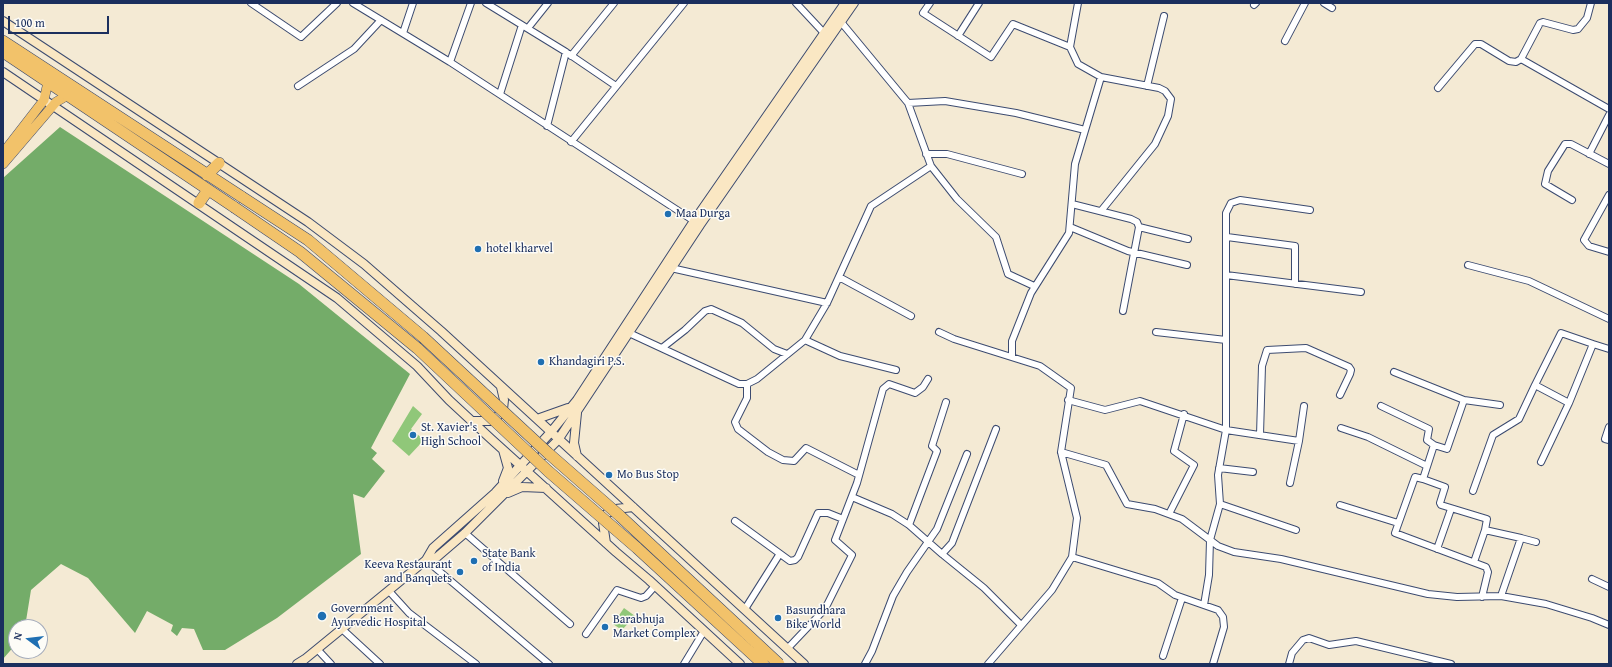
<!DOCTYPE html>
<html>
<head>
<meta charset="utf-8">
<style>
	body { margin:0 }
	#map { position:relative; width:1612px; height:667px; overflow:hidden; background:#f4ead4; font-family:"Gentium Book Plus",serif }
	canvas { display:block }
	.frame { position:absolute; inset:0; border:4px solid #1b2f5e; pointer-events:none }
	.north { position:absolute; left:8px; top:619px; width:40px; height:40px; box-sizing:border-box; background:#fdfcf7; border:1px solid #a3aaba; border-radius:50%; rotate:285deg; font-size:11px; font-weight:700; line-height:16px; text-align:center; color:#1b2f5e }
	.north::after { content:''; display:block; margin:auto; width:14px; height:18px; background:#1f6fb2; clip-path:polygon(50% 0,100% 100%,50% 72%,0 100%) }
	.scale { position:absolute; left:8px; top:16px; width:101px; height:18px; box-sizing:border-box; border:2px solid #1b2f5e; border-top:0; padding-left:5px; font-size:12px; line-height:14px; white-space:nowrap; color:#1b2f5e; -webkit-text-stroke:3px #fdfcf7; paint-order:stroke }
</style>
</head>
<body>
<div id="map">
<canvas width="1612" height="667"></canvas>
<div class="frame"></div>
<div class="north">N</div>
<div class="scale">100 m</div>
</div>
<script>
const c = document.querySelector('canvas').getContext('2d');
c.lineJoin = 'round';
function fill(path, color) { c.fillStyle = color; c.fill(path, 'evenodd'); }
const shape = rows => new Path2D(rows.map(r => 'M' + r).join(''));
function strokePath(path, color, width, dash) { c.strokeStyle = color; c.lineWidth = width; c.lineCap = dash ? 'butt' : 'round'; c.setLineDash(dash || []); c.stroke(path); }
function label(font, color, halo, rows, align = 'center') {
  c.font = font + ' "Gentium Book Plus",serif'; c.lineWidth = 3; c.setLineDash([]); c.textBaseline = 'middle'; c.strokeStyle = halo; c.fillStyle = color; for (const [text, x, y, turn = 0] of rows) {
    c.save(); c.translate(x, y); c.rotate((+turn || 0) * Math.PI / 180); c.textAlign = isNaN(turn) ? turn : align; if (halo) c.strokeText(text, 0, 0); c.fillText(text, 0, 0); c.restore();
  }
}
const green = shape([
	[413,406,422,414,411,429,424,440,409,456,392,441],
	[624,608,635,616,622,630,613,624]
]);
const forest = shape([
	[60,127,299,284,410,374,371,448,377,453,372,459,385,471,364,498,353,494,361,554,277,618,225,650,203,650,194,629,182,628,177,636,171,631,173,625,147,611,135,633,88,578,61,564,31,590,25,627,16,627,16,644,3,659,3,178]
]);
const street = shape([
	[251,3,301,37,337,3],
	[353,3,450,62,694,221],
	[486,3,566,52,616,86],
	[796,3,824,33],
	[930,3,923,13,991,57,1013,24,1070,47],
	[1324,3,1332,8],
	[1254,5,1256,3],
	[841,22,908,103,945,101,1016,113,1085,130],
	[528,28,548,3],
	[403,33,413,3],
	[958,36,979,3],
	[1285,41,1305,3],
	[571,56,614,3],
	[1521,59,1609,109],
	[450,62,471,3],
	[1101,77,1159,88,1165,91,1171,99,1168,116,1155,144,1101,211],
	[298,86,354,49,381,20],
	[1147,86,1164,16],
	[1438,88,1475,44,1481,44,1509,61,1516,62,1521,59,1540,23,1543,22,1573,30,1578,29,1587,18,1591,3],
	[500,94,522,25],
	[908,103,931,166,957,199,996,237,1008,274,1034,286],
	[547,126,566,52],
	[571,142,684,3],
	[926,154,947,154,1022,174],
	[1589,154,1609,115],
	[1609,195,1584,240,1589,246,1609,252],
	[1572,200,1545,184,1548,171,1565,144,1571,144,1609,164],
	[1072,204,1131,219,1137,222,1139,227,1123,311],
	[1070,227,1128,251,1187,265],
	[1139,227,1188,239],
	[1227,237,1295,246,1295,284],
	[1468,265,1529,281,1609,319],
	[671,268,827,303],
	[1226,275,1361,292],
	[839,277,911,316],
	[939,332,954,339,1040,366,1071,388,1061,452,1077,518,1072,557,1052,590,988,664],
	[1156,332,1226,340],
	[629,333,739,384,747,384,757,379,805,340,827,303,871,206,931,166],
	[805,340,840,356,896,370],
	[662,348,685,330,705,311,711,309,742,323,774,349,787,354],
	[1012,357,1012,341,1031,293,1069,233,1075,164,1101,77,1078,64,1070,47,1078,3],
	[1394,372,1464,400],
	[747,384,747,398,735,422,738,429,768,452,783,460,794,461,806,448,859,475],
	[1535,385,1561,333,1593,344],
	[1068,400,1105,410,1140,401,1226,430,1226,213,1231,203,1240,200,1310,210],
	[1500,405,1464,400,1447,449,1434,445,1423,479,1445,487,1440,503,1441,505,1487,519,1485,530,1521,538,1501,596],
	[1381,406,1429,429,1427,440,1434,445],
	[1609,427,1605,439,1609,440],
	[1341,428,1368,437,1427,466],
	[1260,435,1262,366,1267,350,1306,348,1349,367,1351,370,1350,374,1340,395],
	[1061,452,1106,465,1127,504,1155,509,1182,519,1218,546,1234,552,1281,559,1428,594,1457,597,1501,596,1546,604,1592,618,1609,625],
	[1541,462,1569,403],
	[1219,468,1253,472],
	[1423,479,1415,477,1395,533,1486,567,1488,572,1482,597],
	[1290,483,1299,441],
	[1473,491,1493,435,1519,419,1535,385,1569,403,1593,344,1609,349],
	[852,497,892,514,909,525,942,554,952,543,996,429],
	[1220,504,1296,530],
	[1340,505,1398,523],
	[1169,514,1194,465,1174,451,1184,414],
	[735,521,790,561,795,560,798,557,818,513,828,513,843,519],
	[909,525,937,451,932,446,946,402],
	[465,533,570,624],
	[1521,538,1536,542],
	[1437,549,1451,509],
	[942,554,984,588,1021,625],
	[1072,557,1158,583,1175,595,1218,610,1223,617,1224,627,1213,664],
	[426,560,549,664],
	[1474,562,1485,530],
	[1592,579,1609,587],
	[389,591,409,613,476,664],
	[1204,605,1209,575,1210,540,1220,504,1218,475,1226,430,1299,441,1304,406],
	[745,609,779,555],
	[342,629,380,664],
	[586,634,617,590,641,598,646,596,655,586],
	[788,648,825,609,852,555,835,540,857,483,883,389,889,384,915,393,923,387,928,379],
	[317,649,331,664],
	[1163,656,1182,598],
	[684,664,704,631],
	[865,664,872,651,893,596,907,572,937,529,967,454],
	[1289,664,1292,653,1303,640,1309,638,1329,645,1356,641,1451,664]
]);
const secondary = shape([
	[3,21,308,222,364,264,441,331,804,664],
	[3,72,337,298,417,366,449,400,490,438,616,552,649,580,740,664],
	[537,419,568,408],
	[471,421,492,421,498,416,503,409,504,400,501,387],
	[577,456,574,443,577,413],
	[503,481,508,468,503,450],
	[508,493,522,487,546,488],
	[606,543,603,523,606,514,616,509,633,507],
	[426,560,437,557,465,533,558,440,700,225,854,3],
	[297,664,305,659,426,560,433,548,495,493,551,432,577,400,694,221,845,3]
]);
const primary = shape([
	[3,153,44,100,48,82],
	[3,164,56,102,68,95]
]);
const highway = shape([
	[3,41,242,197],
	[3,52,234,207],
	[207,175,219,163],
	[199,203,208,190]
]);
const highwayBridge = shape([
	[242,197,308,240,423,337,548,453,620,516,779,664],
	[234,207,300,252,417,348,548,471,637,548,763,664]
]);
const markers = [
	[668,214,4,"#1f6fb2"],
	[478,249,4,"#1f6fb2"],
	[541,362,4,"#1f6fb2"],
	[413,435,4,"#1f6fb2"],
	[609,475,4,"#1f6fb2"],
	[474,561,4,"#1f6fb2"],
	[460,572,4,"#1f6fb2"],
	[322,616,5,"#1f6fb2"],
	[778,618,4,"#1f6fb2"],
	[605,627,4,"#1f6fb2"]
];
const poiNames = [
	["Maa Durga",676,214],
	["hotel kharvel",486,249],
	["Khandagiri P.S.",549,362],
	["St. Xavier's",421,428],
	["High School",421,442],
	["Mo Bus Stop",617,475],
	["State Bank",482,554],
	["of India",482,568],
	["Keeva Restaurant",452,565,"right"],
	["and Banquets",452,579,"right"],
	["Government",331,609],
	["Ayurvedic Hospital",331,623],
	["Basundhara",786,611],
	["Bike World",786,625],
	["Barabhuja",613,620],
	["Market Complex",613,634]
];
fill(green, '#90c779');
fill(forest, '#74ac69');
strokePath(street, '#3c4b70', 8);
strokePath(secondary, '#3c4b70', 10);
strokePath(primary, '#3c4b70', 10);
strokePath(highway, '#3c4b70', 12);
strokePath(street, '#fff', 6);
strokePath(secondary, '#fae7c3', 8);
strokePath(primary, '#f2c26a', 9);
strokePath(highway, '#f2c26a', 11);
strokePath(highwayBridge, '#3c4b70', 12, []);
strokePath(highwayBridge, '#f2c26a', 11);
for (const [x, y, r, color] of markers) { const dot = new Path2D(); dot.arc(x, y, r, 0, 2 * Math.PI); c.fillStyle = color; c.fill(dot); strokePath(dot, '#fdfcf7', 1.5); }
label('12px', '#1b2f5e', '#fdfcf7', poiNames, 'left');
</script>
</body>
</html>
